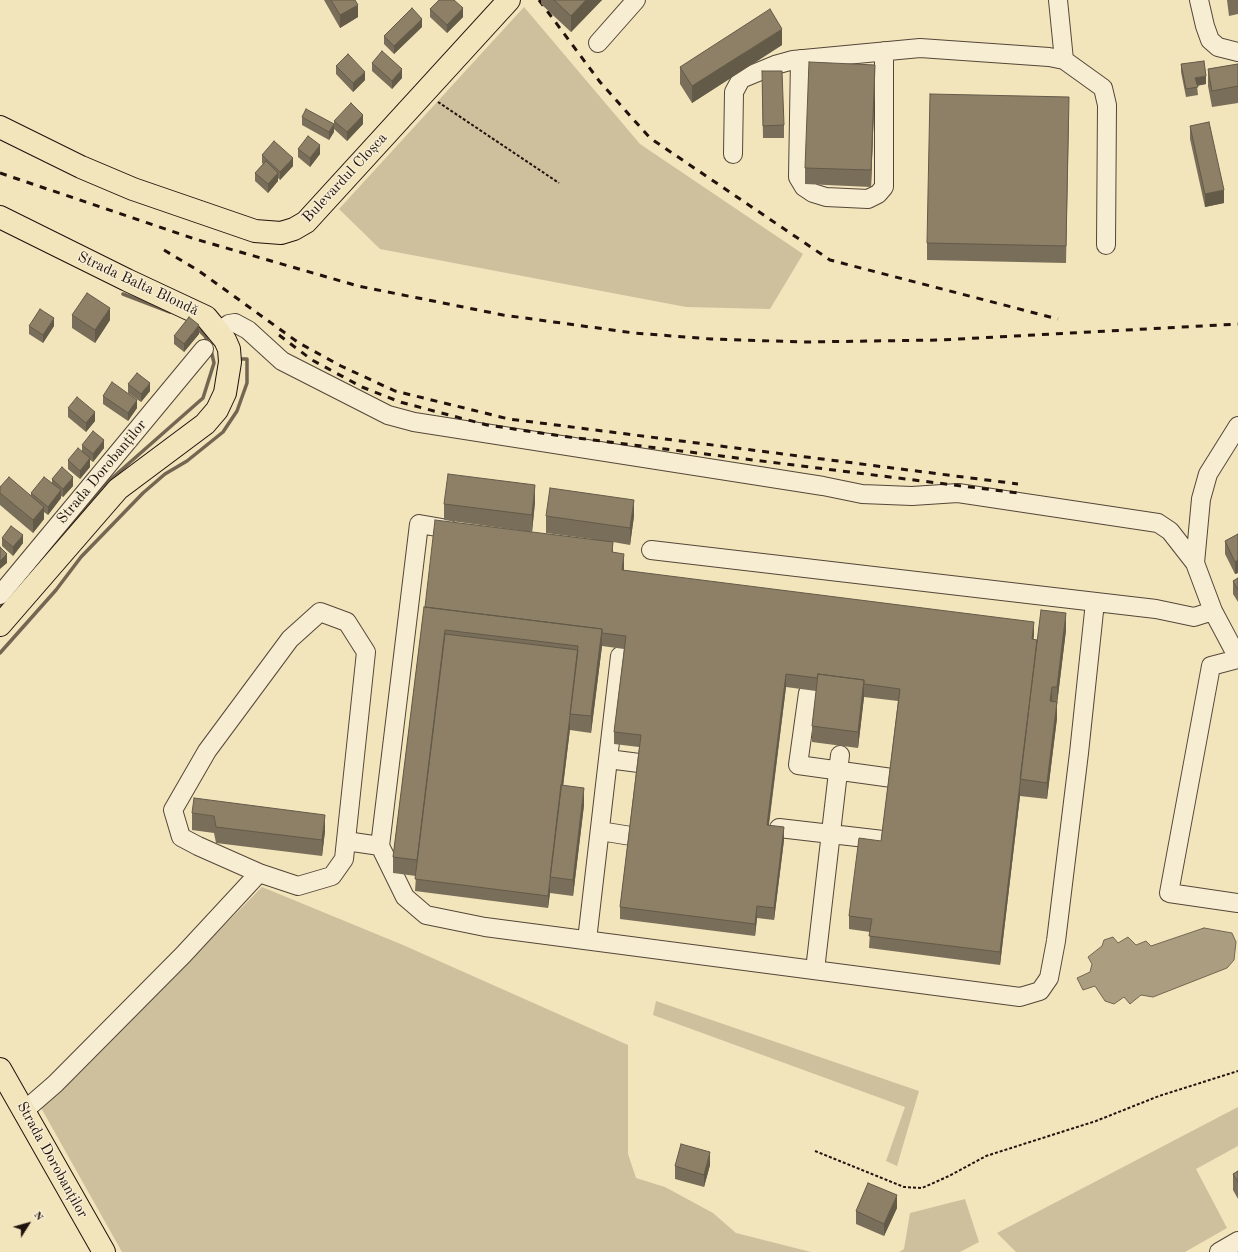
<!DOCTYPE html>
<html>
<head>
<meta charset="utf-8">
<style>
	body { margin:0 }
	#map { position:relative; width:1238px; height:1252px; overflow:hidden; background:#f2e4bb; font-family:"Old Standard TT",serif }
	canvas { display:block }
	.north { position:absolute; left:8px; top:1204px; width:40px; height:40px; -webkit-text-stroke:3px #f7edd3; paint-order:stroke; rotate:53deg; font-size:11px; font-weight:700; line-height:16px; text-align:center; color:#20130d }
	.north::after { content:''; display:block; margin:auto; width:14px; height:18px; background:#20130d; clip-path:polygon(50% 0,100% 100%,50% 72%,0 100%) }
</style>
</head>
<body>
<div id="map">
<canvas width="1238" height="1252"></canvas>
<div class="north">N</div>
</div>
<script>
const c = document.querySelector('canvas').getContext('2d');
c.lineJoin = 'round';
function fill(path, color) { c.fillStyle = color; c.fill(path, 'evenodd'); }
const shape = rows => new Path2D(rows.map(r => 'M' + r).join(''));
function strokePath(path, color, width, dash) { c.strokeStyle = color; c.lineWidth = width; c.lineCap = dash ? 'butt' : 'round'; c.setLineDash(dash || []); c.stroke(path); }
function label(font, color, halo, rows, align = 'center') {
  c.font = font + ' "Old Standard TT",serif'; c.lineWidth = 3; c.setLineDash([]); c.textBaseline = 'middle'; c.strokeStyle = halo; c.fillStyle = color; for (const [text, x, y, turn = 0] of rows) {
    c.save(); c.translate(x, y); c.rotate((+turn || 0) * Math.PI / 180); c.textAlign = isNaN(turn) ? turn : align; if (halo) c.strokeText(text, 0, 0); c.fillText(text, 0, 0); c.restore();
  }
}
const green = shape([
	[524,7,640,144,803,254,770,309,686,307,380,249,339,209],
	[262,887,403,945,628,1045,628,1154,636,1178,665,1187,713,1213,736,1233,811,1252,122,1252,40,1106,75,1077],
	[656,1001,919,1091,897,1166,886,1161,905,1107,653,1015],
	[1238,1107,1238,1146,1196,1169,1227,1228,1185,1252,1016,1252,997,1233],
	[965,1199,979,1242,960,1252,899,1252,904,1249,910,1213]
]);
const water = shape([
	[1204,928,1232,933,1236,942,1234,960,1227,968,1153,997,1141,995,1130,1004,1124,997,1114,1004,1105,1001,1095,986,1083,990,1077,978,1090,972,1092,964,1088,957,1102,946,1104,940,1113,937,1118,943,1128,937,1136,945,1146,941,1151,946,1204,928]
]);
const stream = shape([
	[123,294,170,312],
	[196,327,205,336,209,344],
	[68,527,102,487,203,398,214,363,211,350],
	[0,607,6,601],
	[0,653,56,590,81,557,143,493,165,474,187,461,223,432,237,411,247,383,247,359,241,359]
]);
const path = shape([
	[438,102,559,183],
	[815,1151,904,1187,922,1188,949,1176,986,1156,1096,1121,1159,1096,1238,1071]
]);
const minor = shape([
	[1058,0,1064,60],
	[1199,0,1205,26,1210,40,1218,47,1238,52],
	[598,43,636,0],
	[800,59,798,177,804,187,813,193,826,197,868,199,878,194,884,187,884,51],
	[733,154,734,92,741,79,775,65,793,60,920,48,1049,57,1064,60,1103,88,1107,105,1106,245],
	[219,331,229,324,235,323,248,330,282,361,388,415,414,422,823,486,862,494,912,496,958,493,1158,523,1170,531,1195,563],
	[1238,426,1208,474,1201,499,1195,563,1213,611,1238,658],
	[651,550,1156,609,1194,617,1213,611],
	[0,595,204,349],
	[1238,659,1211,666,1169,893,1238,903],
	[808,693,798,765,892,778],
	[608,759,639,763],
	[779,828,883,840],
	[600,831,631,836],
	[346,841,380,846,405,897,426,915,485,927,1020,997,1040,991,1049,978,1056,941,1079,753,1095,602],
	[380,846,419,524,448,529],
	[587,940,620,656],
	[815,970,840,755],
	[25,1110,55,1084,183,955,259,873,298,886,332,876,344,859,366,652,347,622,320,612,290,639,207,751,173,810,181,837,198,846,259,873],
	[1219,1252,1238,1241]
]);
const major = shape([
	[0,127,81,167,133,189,255,231,281,233,294,229,306,222,509,0],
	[0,217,127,280,206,317,225,340,229,349,230,362,225,393,217,410,205,424,118,489,0,625],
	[0,1069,104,1252]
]);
const rail = shape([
	[539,0,600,82,650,138,830,260,1058,319],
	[0,173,195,239,358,286,503,315,634,333,711,339,804,342,940,340,1238,324],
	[164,250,199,271,299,343,341,366,395,391,509,419,1018,484],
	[279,335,312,360,362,387,400,402,487,425,561,436,1018,493]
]);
const wall = shape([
	[324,0,355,0,358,17,340,28],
	[541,0,602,0,571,32,541,4],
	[1227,0,1238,0,1238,14,1229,16],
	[430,9,463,17,447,33,430,17],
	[422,27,394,54,384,44,384,36],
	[782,45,692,103,680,84,680,67],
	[372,63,402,78,392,89,372,71],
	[1181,64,1206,84,1197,86,1198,95,1186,97,1181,72],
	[1238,64,1238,103,1212,107,1208,86,1208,69],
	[336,66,365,80,353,92,336,74],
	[875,81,871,187,805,184,805,168],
	[762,84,784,125,784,138,763,138],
	[1069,113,1066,263,927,260,927,243],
	[302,117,334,132,329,140,302,125],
	[334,121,363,124,347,141,334,129],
	[1190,126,1224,203,1205,207,1190,139],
	[298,149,320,154,310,167,298,157],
	[262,155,293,166,280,180,278,178,278,181,268,193,255,181,255,173,263,164,262,163],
	[72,315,110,320,95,343,72,328],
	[29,326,54,326,43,343,29,334],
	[199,334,184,352,174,344,174,336],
	[128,384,150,391,141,402,128,393],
	[103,396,137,408,128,421,103,404],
	[68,408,95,421,86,432,68,417],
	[82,445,104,448,93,462,90,460,90,467,80,479,68,469,68,460,82,451],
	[52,479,73,486,63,497,61,496,61,498,48,515,44,512,44,519,33,533,0,505,0,487,31,495,31,493,52,483],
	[535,502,532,532,444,520,444,504],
	[546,516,634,516,630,545,613,542,613,552,624,566,624,570,1034,635,1033,640,1037,640,1066,630,1057,704,1057,718,1047,799,1020,796,1000,965,869,948,870,932,849,929,849,916,881,841,898,701,864,697,858,748,812,742,812,726,816,691,786,687,769,825,784,840,774,920,757,918,755,936,620,919,620,907,639,747,614,744,614,732,624,649,602,646,591,733,570,730,570,729,563,786,584,805,573,896,550,893,548,908,415,891,416,876,393,873,393,857,424,607,592,539,546,533],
	[1238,534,1238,573,1235,574,1225,554,1225,541],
	[2,538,23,543,13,556,2,546],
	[1238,578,1238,602,1233,594,1233,581],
	[192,813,325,831,322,856,216,843,214,833,192,830],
	[710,1165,704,1187,675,1179,675,1166],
	[1238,1171,1238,1199,1233,1190,1233,1174],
	[897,1208,884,1236,856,1224,856,1211]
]);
const shadedWall = shape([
	[586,0,602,0,571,32,571,16],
	[358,5,358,17,340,28,340,15],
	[463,8,463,17,447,33,447,25],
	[422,19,422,27,394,54,394,46],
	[782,29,782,45,692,103,692,86],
	[875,65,875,81,871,187,871,170],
	[402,69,402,78,392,89,392,81],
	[365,72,365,80,353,92,353,83],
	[1206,76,1206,84,1195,86,1195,78],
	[363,115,363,124,347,141,347,132],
	[334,124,334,132,329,140,329,132],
	[320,145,320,154,310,167,310,158],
	[293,158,293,166,280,180,280,172],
	[278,173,278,181,268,193,268,184],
	[1224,190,1224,203,1205,207,1205,194],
	[110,308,110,320,95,343,95,330],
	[54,318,54,326,43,343,43,335],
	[199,325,199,334,184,352,184,344],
	[150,383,150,391,141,402,141,394],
	[137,400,137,408,128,421,128,413],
	[95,412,95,421,86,432,86,423],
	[104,440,104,448,93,462,93,454],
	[90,458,90,467,80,479,80,471],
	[73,477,73,486,63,497,63,489],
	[535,485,535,502,532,532,532,515],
	[61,490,61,498,48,515,48,507],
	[634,500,634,516,630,545,630,528],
	[44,507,44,519,33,533,33,520],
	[23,535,23,543,13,556,13,547],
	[7,554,7,563,0,569,0,561],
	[624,554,624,566,622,583,622,570],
	[1238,560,1238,573,1235,574,1235,562],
	[1066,613,1066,630,1057,704,1057,687],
	[1034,622,1034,635,1032,652,1032,639],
	[602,629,602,646,591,733,591,716],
	[786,674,786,687,767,837,767,825],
	[864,680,864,697,858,748,858,732],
	[1052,687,1052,703,1050,701],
	[1057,702,1057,718,1047,799,1047,783],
	[570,717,570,729,552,877,550,877],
	[1020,784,1020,796,1000,965,1000,952],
	[584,788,584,805,573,896,573,880],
	[325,815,325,831,322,856,322,840],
	[784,827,784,840,774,920,774,908],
	[550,880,550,893,548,908,548,896],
	[757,906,757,918,755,936,755,924],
	[710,1152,710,1165,704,1187,704,1175],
	[897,1195,897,1208,884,1236,884,1224]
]);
const building = shape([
	[331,0,355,0,358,5,340,15,331,0],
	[439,0,454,0,463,8,447,25,430,9,439,0],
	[554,0,586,0,571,16,554,0],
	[412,8,422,19,394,46,384,36,412,8],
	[770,9,782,29,692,86,680,67,770,9],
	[382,51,402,69,392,81,372,63,382,51],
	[348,54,365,72,353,83,336,66,348,54],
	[1204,61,1206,76,1195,78,1198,87,1186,89,1181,64,1204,61],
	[809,62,875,65,871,170,805,168,809,62],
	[1238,64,1238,86,1212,91,1208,69,1238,64],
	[762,71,782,71,784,125,763,126,762,71],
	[930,94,1069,97,1066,246,927,243,930,94],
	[351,103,363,115,347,132,334,121,351,103],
	[306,109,334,124,329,132,302,117,306,109],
	[1209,122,1224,190,1205,194,1190,126,1209,122],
	[308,136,320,145,310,158,298,149,308,136],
	[274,141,293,158,280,172,262,155,274,141],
	[266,161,278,173,268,184,255,173,266,161],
	[87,293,110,308,95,330,72,315,87,293],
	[40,309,54,318,43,335,29,326,40,309],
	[189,317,199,325,184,344,174,336,189,317],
	[137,373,150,383,141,394,128,384,137,373],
	[112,382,137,400,128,413,103,396,112,382],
	[77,397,95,412,86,423,68,408,77,397],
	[93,431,104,440,93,454,82,445,93,431],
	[78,448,90,458,80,471,68,460,78,448],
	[62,467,73,477,63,489,52,479,62,467],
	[448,474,535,485,532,515,444,504,448,474],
	[9,477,44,507,33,520,0,493,0,487,9,477],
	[44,477,61,490,48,507,31,493,44,477],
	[550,488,634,500,630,528,546,516,550,488],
	[435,520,613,542,612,552,624,554,622,570,1034,622,1032,639,1037,640,1000,952,869,936,872,919,849,916,859,838,881,841,900,689,864,684,864,680,818,674,817,678,786,674,767,825,784,827,774,908,757,906,755,924,620,907,641,735,614,732,626,636,602,633,602,629,425,607,435,520],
	[11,526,23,535,13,547,2,538,11,526],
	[1238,534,1238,560,1235,562,1225,541,1238,534],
	[0,547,7,554,0,561,0,547],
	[1238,578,1238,590,1233,581,1238,578],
	[424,607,602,629,591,716,570,714,578,646,445,630,417,860,393,857,424,607],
	[1041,610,1066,613,1057,687,1052,687,1050,701,1057,702,1047,783,1020,779,1041,610],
	[445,634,578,650,548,896,415,879,445,634],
	[818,674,864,680,858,732,812,726,818,674],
	[561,785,584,788,573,880,550,877,561,785],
	[194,798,325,815,322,840,216,827,214,816,192,813,194,798],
	[681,1144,710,1152,704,1175,675,1166,681,1144],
	[1238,1171,1238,1182,1233,1174,1238,1171],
	[868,1183,897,1195,884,1224,856,1211,868,1183]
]);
const streetNames = [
	["Bulevardul Cloșca",345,178,-47],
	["Strada Balta Blondă",138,284,25],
	["Strada Dorobanților",102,472,-50],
	["Strada Dorobanților",52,1160,61]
];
fill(green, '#cec09d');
fill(water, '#ab9d80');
strokePath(water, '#736652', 1);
strokePath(stream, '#736652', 3.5);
strokePath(minor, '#544738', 20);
strokePath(major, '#20130d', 24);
strokePath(path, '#20130d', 2, [3, 2]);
strokePath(minor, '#f7edd3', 18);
strokePath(major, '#f2e4bb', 22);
strokePath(rail, '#20130d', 3, [7, 7]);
fill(wall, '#796e59');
fill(shadedWall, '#635a48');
fill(building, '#8d8067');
strokePath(building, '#635a48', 1);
label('15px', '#20130d', '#f7edd3', streetNames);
</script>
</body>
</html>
